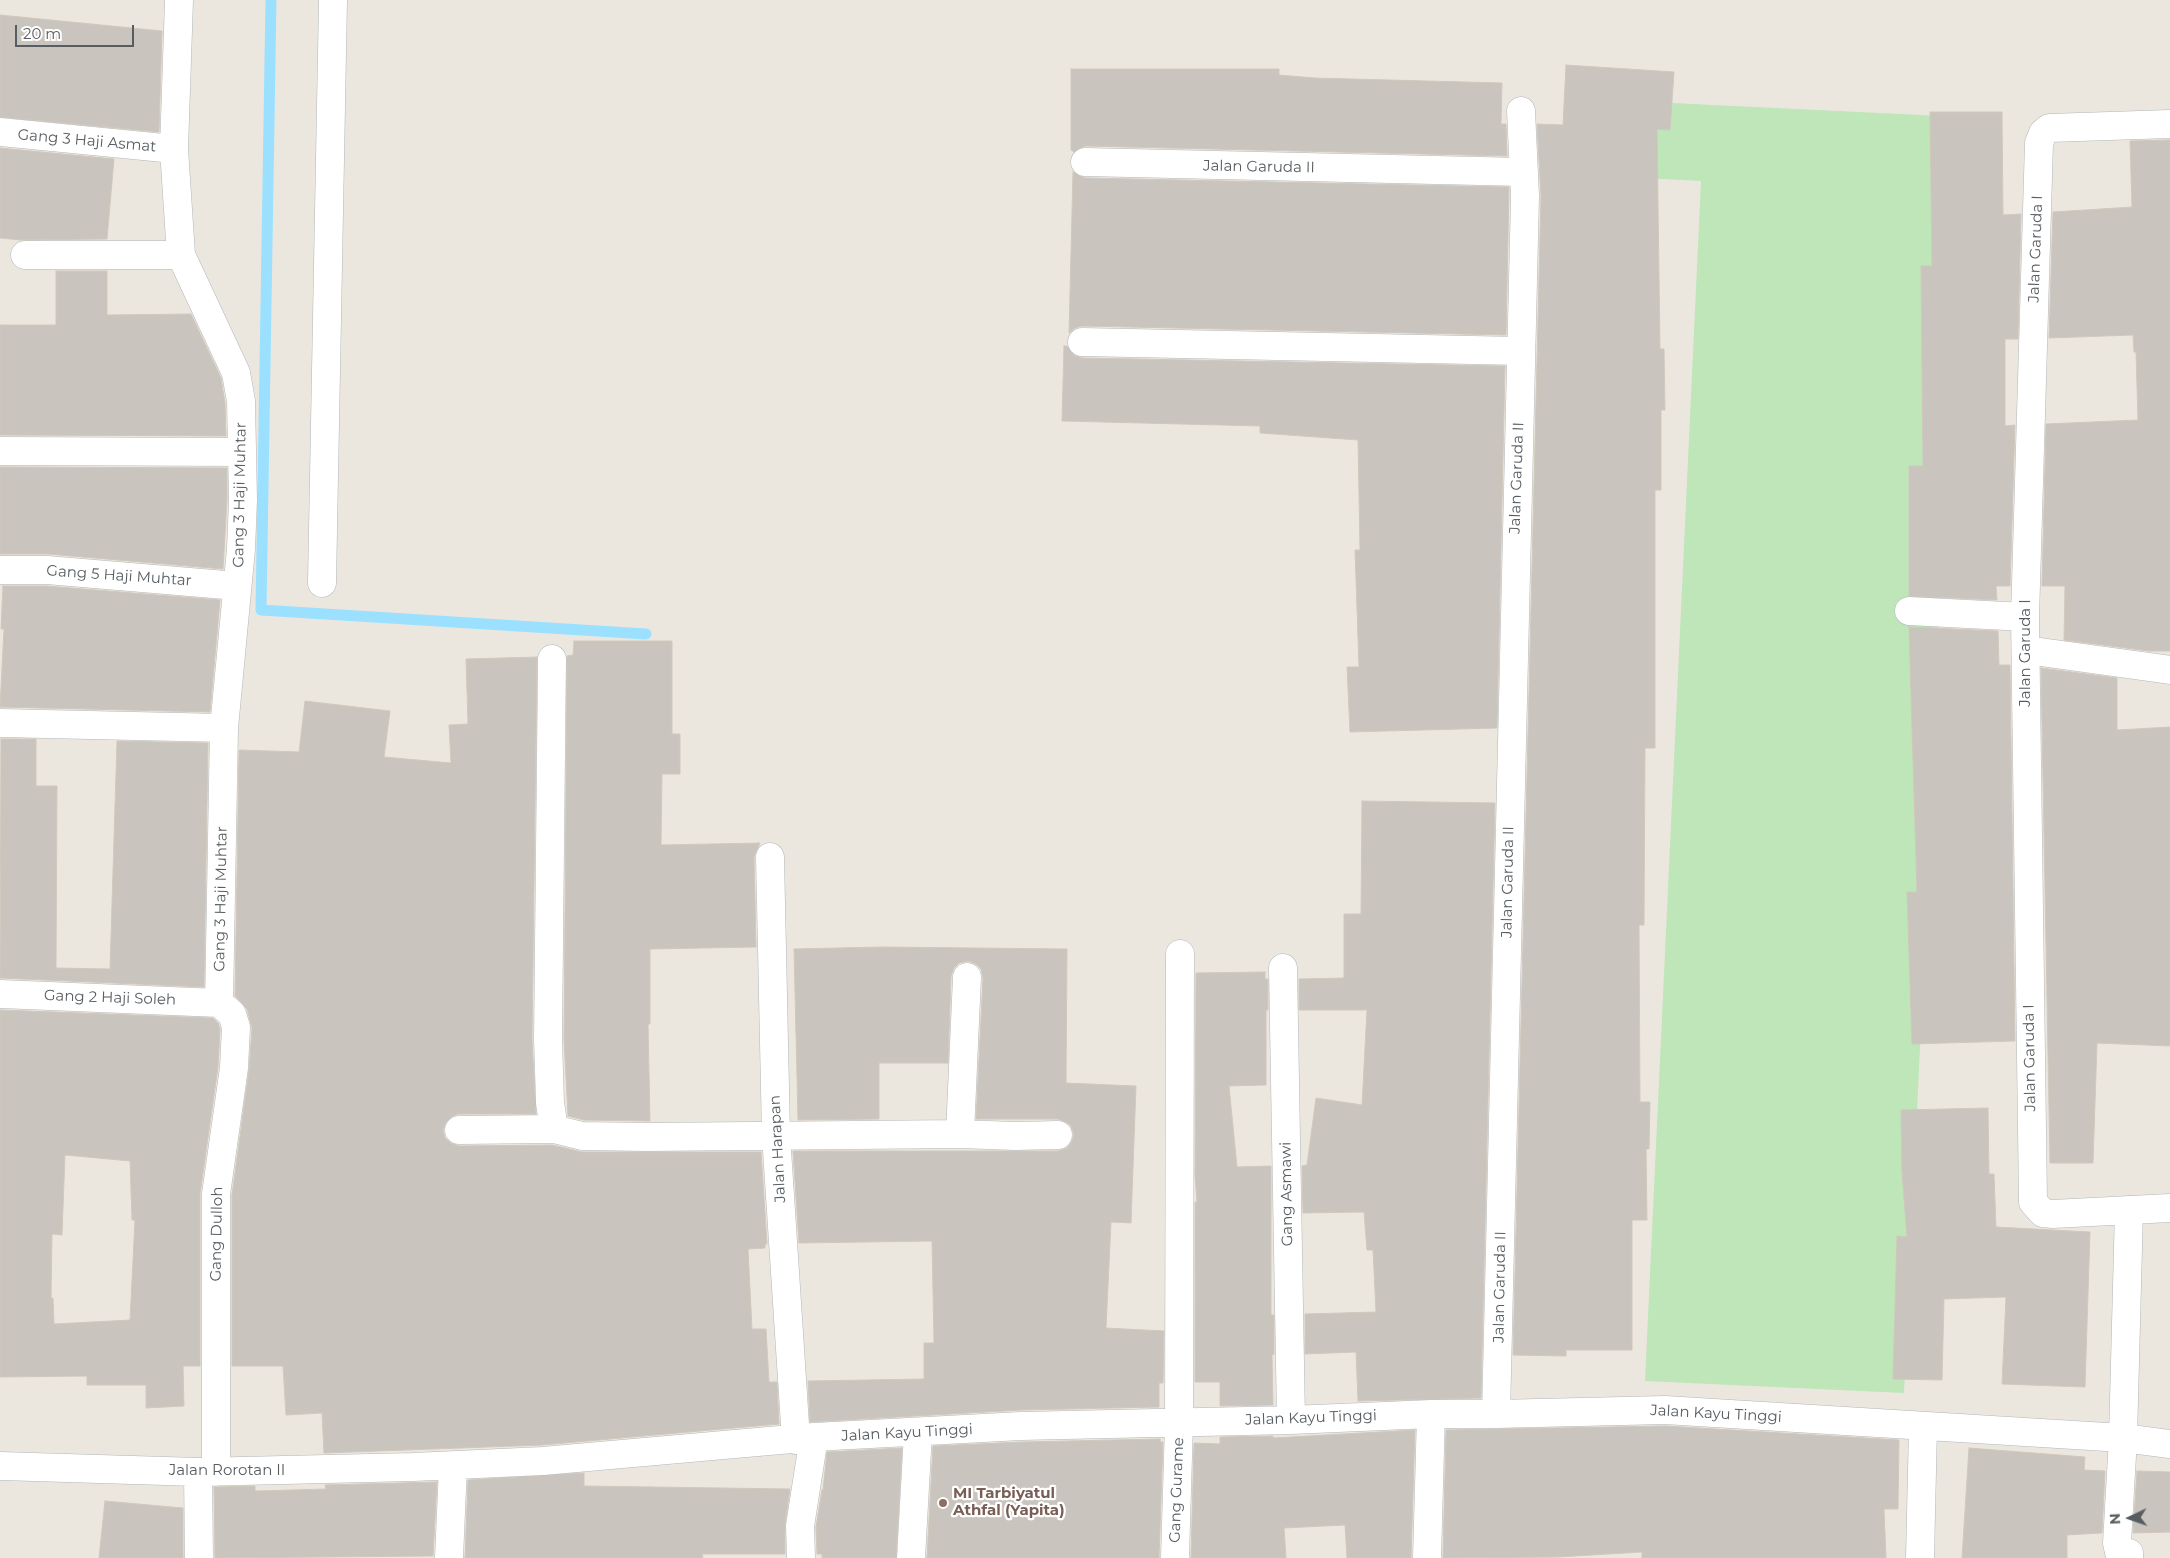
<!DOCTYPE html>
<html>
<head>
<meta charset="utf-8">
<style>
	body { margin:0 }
	#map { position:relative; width:2170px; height:1558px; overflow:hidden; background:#ece7de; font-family:Montserrat,sans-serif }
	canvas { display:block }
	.north { position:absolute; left:2105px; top:1493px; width:50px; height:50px; -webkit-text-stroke:4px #fff; paint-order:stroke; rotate:267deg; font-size:14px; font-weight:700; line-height:20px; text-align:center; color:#575d61 }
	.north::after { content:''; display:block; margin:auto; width:18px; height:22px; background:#575d61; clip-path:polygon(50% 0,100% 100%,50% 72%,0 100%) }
	.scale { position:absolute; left:15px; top:25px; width:119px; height:22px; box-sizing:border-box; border:2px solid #575d61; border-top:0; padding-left:6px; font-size:15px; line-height:18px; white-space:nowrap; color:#575d61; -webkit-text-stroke:4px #fff; paint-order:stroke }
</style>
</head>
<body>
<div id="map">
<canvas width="2170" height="1558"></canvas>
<div class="north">N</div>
<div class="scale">20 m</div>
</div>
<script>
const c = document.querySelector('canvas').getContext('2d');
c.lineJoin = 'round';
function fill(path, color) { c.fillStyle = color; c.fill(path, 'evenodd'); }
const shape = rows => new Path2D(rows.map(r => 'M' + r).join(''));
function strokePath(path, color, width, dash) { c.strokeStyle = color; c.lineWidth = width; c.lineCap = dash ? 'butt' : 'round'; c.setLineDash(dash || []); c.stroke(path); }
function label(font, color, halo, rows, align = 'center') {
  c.font = font + ' Montserrat,sans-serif'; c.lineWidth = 4.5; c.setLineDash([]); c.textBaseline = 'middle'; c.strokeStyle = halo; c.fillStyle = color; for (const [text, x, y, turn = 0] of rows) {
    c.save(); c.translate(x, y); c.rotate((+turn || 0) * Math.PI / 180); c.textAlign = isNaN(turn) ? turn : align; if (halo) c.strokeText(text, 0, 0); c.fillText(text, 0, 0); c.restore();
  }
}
const green = shape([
	[1568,98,1963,117,1904,1393,1645,1381,1701,181,1564,174]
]);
const stream = shape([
	[271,0,261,610,646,634]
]);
const building = shape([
	[0,15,162,31,159,132,0,117,0,15],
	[1566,65,1674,72,1670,130,1657,129,1660,349,1664,349,1665,410,1661,410,1661,490,1655,490,1655,748,1645,748,1644,925,1639,925,1640,1102,1650,1102,1649,1149,1646,1149,1647,1220,1632,1220,1632,1350,1566,1350,1566,1356,1513,1355,1541,196,1537,124,1563,125,1566,65],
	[1071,69,1279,69,1279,75,1315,78,1502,83,1501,124,1506,124,1507,156,1085,146,1074,152,1071,150,1071,69],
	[1930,112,2002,112,2003,215,2021,214,2018,339,2005,339,2005,426,2015,425,2010,586,1996,586,1997,600,1909,596,1909,466,1923,466,1921,266,1932,266,1930,112],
	[2170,140,2170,651,2149,651,2064,640,2065,586,2042,586,2046,424,2138,420,2136,352,2134,352,2133,335,2049,338,2053,212,2132,207,2130,141,2170,140],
	[0,148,114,159,107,239,21,240,0,238,0,148],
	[1073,172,1085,178,1509,187,1506,335,1082,326,1075,328,1069,333,1073,172],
	[56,271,107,271,107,315,191,314,221,378,225,403,226,436,0,435,0,325,56,325,56,271],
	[1064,346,1067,346,1074,355,1082,358,1505,366,1497,728,1350,732,1347,667,1359,667,1355,550,1360,550,1358,440,1260,433,1260,426,1062,421,1064,346],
	[0,467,227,468,227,500,223,569,48,554,0,554,0,467],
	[3,586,46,586,220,600,210,712,0,707,4,629,1,629,3,586],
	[1909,627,1998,631,1999,665,2010,665,2015,1041,1912,1044,1907,892,1917,892,1909,627],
	[574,641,672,641,672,734,680,734,680,774,662,774,661,845,760,843,754,857,756,947,650,949,650,1024,648,1024,650,1121,584,1120,568,1116,564,1039,567,656,573,655,574,641],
	[537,657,532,1039,536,1114,458,1114,451,1117,446,1122,443,1130,445,1138,451,1143,459,1146,552,1145,582,1152,761,1152,767,1244,765,1244,765,1248,748,1249,752,1329,766,1329,769,1382,777,1382,779,1424,542,1445,324,1453,322,1413,286,1415,283,1366,232,1366,232,1195,249,1070,252,1028,247,1009,235,996,239,750,299,752,305,701,390,711,384,757,451,763,449,725,468,724,466,659,537,657],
	[2041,668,2117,678,2117,730,2170,727,2170,1046,2097,1043,2093,1163,2050,1163,2041,668],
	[1,739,36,739,36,786,57,786,56,968,110,969,117,741,208,743,204,987,0,978,1,739],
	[1362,801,1495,803,1481,1398,1358,1401,1356,1352,1305,1354,1305,1314,1376,1312,1373,1250,1367,1250,1364,1212,1303,1213,1302,1166,1307,1165,1316,1098,1362,1105,1367,1010,1299,1010,1299,979,1344,978,1344,914,1361,914,1362,801],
	[882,947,1067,949,1066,1083,1136,1086,1131,1223,1111,1222,1106,1328,1164,1331,1163,1383,1159,1383,1159,1407,1021,1410,810,1422,808,1381,924,1379,924,1343,934,1343,932,1241,799,1243,793,1151,1058,1151,1067,1148,1071,1143,1074,1135,1071,1126,1066,1122,1058,1119,976,1119,983,978,981,969,976,964,968,961,959,963,954,968,951,976,948,1063,879,1063,879,1119,798,1120,794,949,882,947],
	[1265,972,1265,979,1268,979,1268,1010,1266,1010,1266,1085,1229,1086,1237,1167,1271,1166,1271,1315,1274,1315,1274,1354,1272,1355,1273,1405,1220,1406,1220,1382,1195,1382,1195,1202,1197,1202,1195,1176,1196,973,1265,972],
	[0,1010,213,1018,218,1023,220,1029,218,1067,200,1194,200,1366,183,1366,184,1406,146,1408,146,1385,87,1385,87,1376,0,1377,0,1010],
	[65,1155,130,1161,132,1220,135,1220,130,1320,54,1324,53,1298,51,1298,52,1234,62,1235,65,1155],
	[1988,1108,1989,1174,1994,1174,1996,1227,2090,1232,2085,1387,2002,1384,2006,1297,1944,1299,1942,1380,1893,1379,1897,1236,1907,1237,1902,1171,1901,1110,1988,1108],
	[1665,1426,1899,1440,1898,1509,1884,1509,1886,1558,1642,1558,1642,1552,1558,1557,1443,1558,1446,1430,1665,1426],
	[1415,1430,1411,1558,1347,1558,1345,1525,1284,1528,1286,1558,1191,1558,1194,1443,1220,1444,1220,1437,1273,1436,1273,1438,1415,1430],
	[1160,1439,1160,1442,1163,1442,1159,1558,927,1558,933,1446,1022,1442,1160,1439],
	[902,1448,896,1558,822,1558,822,1554,817,1554,816,1527,822,1490,823,1490,827,1452,902,1448],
	[1969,1448,2085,1457,2084,1470,2105,1471,2102,1533,2067,1535,2067,1558,1962,1558,1969,1448],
	[2137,1471,2170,1472,2170,1532,2133,1533,2137,1471],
	[584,1473,584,1486,790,1489,785,1524,785,1554,702,1554,703,1558,465,1558,468,1480,584,1473],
	[437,1482,433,1556,215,1558,214,1487,255,1486,255,1491,326,1489,325,1485,437,1482],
	[105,1501,183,1508,183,1558,99,1558,105,1501]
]);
const minor = shape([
	[179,0,174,149,181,255,236,373,241,401,243,500,241,549,224,728,219,1003],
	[2170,124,2049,128,2043,133,2039,143,2025,617,2033,1202,2043,1213,2053,1214,2170,1208],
	[0,132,174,149],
	[1085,162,1523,172],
	[25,255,181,255],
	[1082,342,1520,351],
	[0,451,242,452],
	[0,570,47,570,237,586],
	[322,583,333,0],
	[1909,611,2025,617],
	[2026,650,2170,670],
	[552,659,548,1039,550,1103,554,1129,582,1136,647,1137,960,1134,1015,1136,1058,1135],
	[0,723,224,728],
	[770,857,776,1135,796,1440],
	[1283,968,1291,1420],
	[0,994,219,1003],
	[459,1130,554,1129],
	[960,1134,967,977],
	[1496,1414,1525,196,1521,111],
	[0,1466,198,1472,413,1467,543,1461,814,1437,1021,1426,1291,1420,1431,1414,1496,1414,1665,1410,2123,1438,2170,1444],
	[198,1472,199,1558],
	[216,1472,216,1194,234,1068,236,1027,232,1014,219,1003],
	[449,1558,453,1466],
	[801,1558,800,1526,814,1437],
	[911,1558,918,1433],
	[1175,1558,1179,1423,1180,954],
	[1427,1558,1431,1414],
	[1920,1558,1923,1427],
	[2129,1558,2129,1553,2119,1552,2117,1543,2123,1438,2129,1210]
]);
const markers = [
	[943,1503,5,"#8d6e63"]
];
const streetNames = [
	["Gang 3 Haji Asmat",87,141,5],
	["Jalan Garuda II",1259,167,1],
	["Jalan Garuda I",2036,249,-88],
	["Jalan Garuda II",1517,478,-88],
	["Gang 3 Haji Muhtar",240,495,-89],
	["Gang 5 Haji Muhtar",119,576,4],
	["Jalan Garuda I",2026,653,-90],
	["Jalan Garuda II",1508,882,-89],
	["Gang 3 Haji Muhtar",221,899,-89],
	["Gang 2 Haji Soleh",110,998,2],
	["Jalan Garuda I",2030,1058,-91],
	["Jalan Harapan",778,1149,-93],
	["Gang Asmawi",1287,1194,-91],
	["Gang Dulloh",217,1234,-89],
	["Jalan Garuda II",1500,1287,-89],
	["Jalan Kayu Tinggi",1716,1414,3],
	["Jalan Kayu Tinggi",1311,1418,-2],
	["Jalan Kayu Tinggi",907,1433,-3],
	["Jalan Rorotan II",227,1471],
	["Gang Gurame",1177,1490,-88]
];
const educationNames = [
	["MI Tarbiyatul",953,1494],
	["Athfal (Yapita)",953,1511]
];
fill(green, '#bee6b8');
strokePath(stream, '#9be1ff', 11);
fill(building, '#c9c4bd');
strokePath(building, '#d1c8bc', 1);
strokePath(minor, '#b1b6bb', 29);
strokePath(minor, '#fff', 28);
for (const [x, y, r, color] of markers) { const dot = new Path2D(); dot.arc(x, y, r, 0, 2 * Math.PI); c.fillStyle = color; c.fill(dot); strokePath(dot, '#fff', 2); }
label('15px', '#575d61', '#fff', streetNames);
label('bold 15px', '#785e54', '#fff', educationNames, 'left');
</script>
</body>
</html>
